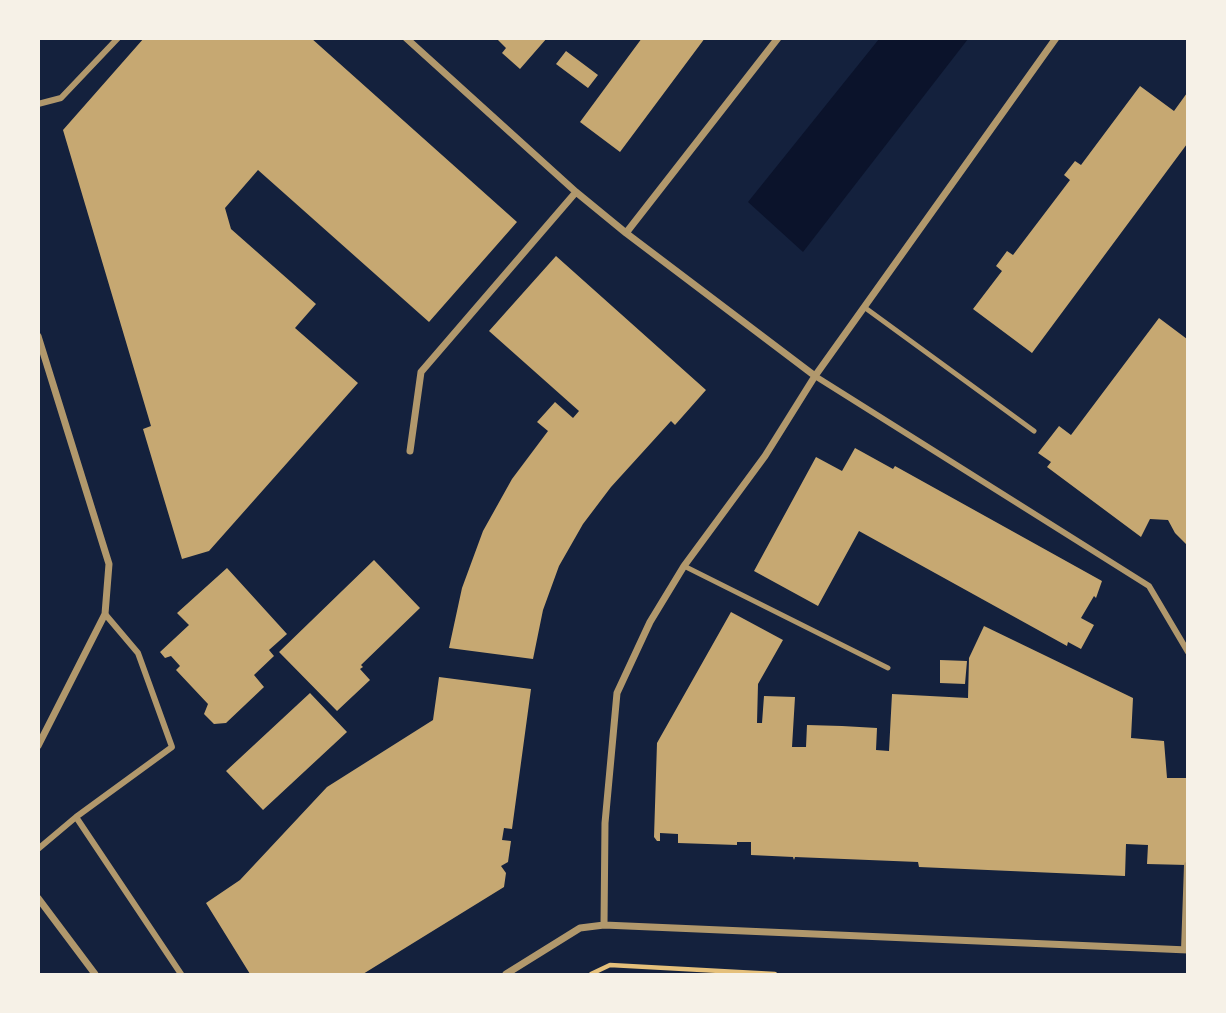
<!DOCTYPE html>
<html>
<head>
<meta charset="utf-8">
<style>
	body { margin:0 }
	#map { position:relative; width:1226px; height:1013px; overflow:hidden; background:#14213d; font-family:"Times New Roman",serif }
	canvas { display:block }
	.frame { position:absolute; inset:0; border:40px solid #f6f1e7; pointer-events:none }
</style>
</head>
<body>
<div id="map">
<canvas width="1226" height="1013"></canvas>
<div class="frame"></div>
</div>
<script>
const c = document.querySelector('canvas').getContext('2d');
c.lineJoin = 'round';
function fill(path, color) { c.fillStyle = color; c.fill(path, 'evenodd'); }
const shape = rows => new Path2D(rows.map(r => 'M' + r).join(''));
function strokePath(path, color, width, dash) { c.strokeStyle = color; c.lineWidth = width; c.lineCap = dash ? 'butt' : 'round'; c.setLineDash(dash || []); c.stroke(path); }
const water = shape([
	[879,39,968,39,803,252,748,202]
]);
const building = shape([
	[144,38,311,38,517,222,429,322,258,170,225,208,231,229,316,304,295,328,358,383,209,551,182,559,143,429,151,426,63,130],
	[496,38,547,38,520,69,502,53,506,48],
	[642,38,705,38,620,152,580,122],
	[566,51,598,75,588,88,556,64],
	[1140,86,1174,111,1187,93,1187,144,1032,353,973,309,1002,271,996,266,1007,251,1013,255,1070,180,1064,175,1075,161,1081,165],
	[556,256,706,390,675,425,671,421,611,487,583,524,559,566,543,610,533,659,449,648,462,588,483,531,512,479,548,431,537,422,555,402,573,418,579,411,489,331],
	[1159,318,1187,339,1187,545,1175,533,1168,520,1150,519,1141,537,1047,467,1051,462,1038,453,1059,426,1071,435],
	[855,448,893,469,895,466,1102,581,1096,598,1094,596,1081,618,1094,625,1081,649,1068,642,1067,646,859,531,818,606,754,571,816,457,842,471],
	[374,560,420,608,361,665,363,667,360,669,370,680,337,711,279,652],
	[227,568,287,634,269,650,274,656,254,675,264,687,226,723,214,724,204,714,208,704,176,670,180,666,171,656,165,658,160,652,189,625,177,613],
	[731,612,783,640,758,684,757,723,762,723,764,696,795,697,792,747,806,747,807,725,842,726,877,728,876,750,889,751,892,694,968,698,969,658,984,626,1133,698,1131,738,1164,741,1167,778,1187,778,1187,865,1147,864,1148,845,1126,844,1125,876,919,867,918,862,795,857,794,860,793,857,751,855,751,842,737,842,737,845,678,843,678,834,660,833,660,841,657,841,654,837,657,743],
	[940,660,967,661,965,684,940,683],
	[439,677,531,689,512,829,504,828,502,840,511,841,508,862,501,866,506,873,504,887,363,974,250,974,206,903,240,880,327,787,433,720],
	[310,693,347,732,263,810,226,771]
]);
const path = shape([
	[591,974,610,965,775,974]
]);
const service = shape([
	[864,307,1034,431],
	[684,566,888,668]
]);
const pedestrian = shape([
	[38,104,61,98,118,38],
	[815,376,1149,586,1188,652],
	[105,614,138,653,172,747,76,817,181,974],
	[38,849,76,817],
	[1184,950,1187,865]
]);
const minor = shape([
	[406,38,576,192,626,233,815,376],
	[626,233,778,38],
	[38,336,109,564,105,614,38,746],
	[410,451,421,372,576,192],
	[38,898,95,974],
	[604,925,605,823,617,693,650,622,684,566,765,456,815,376,1056,38],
	[506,974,580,928,604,925,1188,950]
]);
fill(water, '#0b132b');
fill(building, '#c6a872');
strokePath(path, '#e5c07b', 4.5);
strokePath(service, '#b1986c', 5);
strokePath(pedestrian, '#b1986c', 6);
strokePath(minor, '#b1986c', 7);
</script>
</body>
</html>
